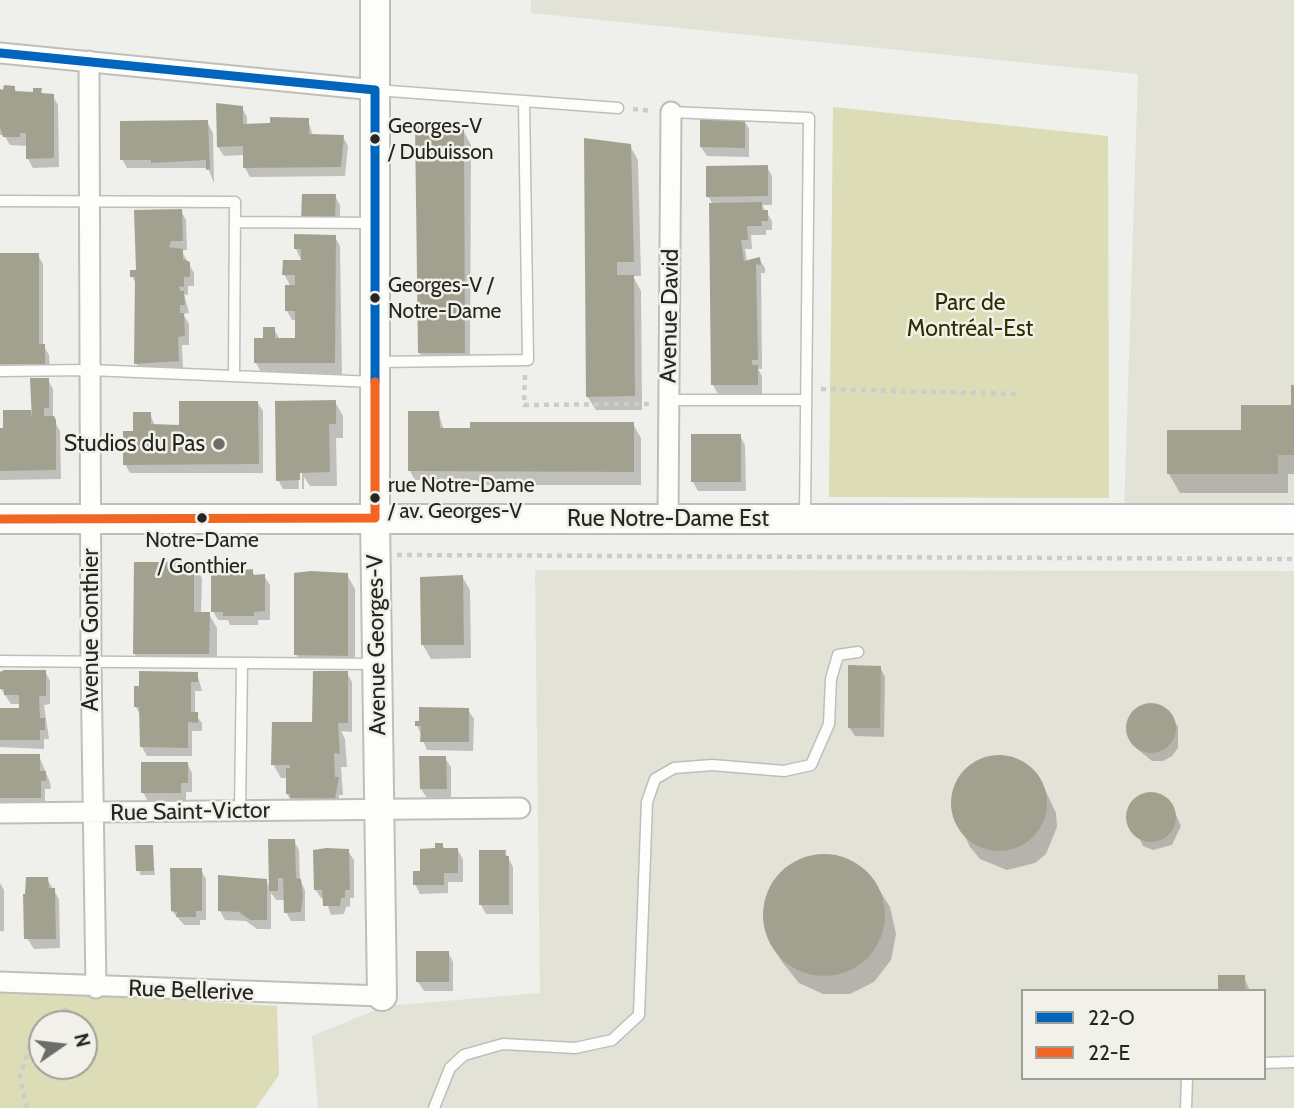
<!DOCTYPE html>
<html>
<head>
<meta charset="utf-8">
<style>
	body { margin:0 }
	#map { position:relative; width:1294px; height:1108px; overflow:hidden; background:#efefeb; font-family:Cabin,sans-serif }
	canvas { display:block }
	.legend { position:absolute; left:1021px; top:989px; width:245px; height:91px; box-sizing:border-box; background:#f1f1e9; border:2px solid #9f9f99; margin:0; padding:9px 12px; list-style:none; font-size:21px; color:#252522 }
	.legend li { display:flex; align-items:center; gap:14px; height:35px }
	.legend b { width:35px; border:2px solid #9f9f99 }
	.north { position:absolute; left:28px; top:1010px; width:70px; height:70px; box-sizing:border-box; background:#f1f1e9; border:2px solid #9f9f99; border-radius:50%; rotate:76deg; font-size:19px; font-weight:700; line-height:28px; text-align:center; color:#252522 }
	.north::after { content:''; display:block; margin:auto; width:24px; height:32px; background:#6c6c68; clip-path:polygon(50% 0,100% 100%,50% 72%,0 100%) }
</style>
</head>
<body>
<div id="map">
<canvas width="1294" height="1108"></canvas>
<ul class="legend">
<li><b style="height:9px;background:#0065bd"></b>22-O</li>
<li><b style="height:9px;background:#f26522"></b>22-E</li>
</ul>
<div class="north">N</div>
</div>
<script>
const c = document.querySelector('canvas').getContext('2d');
c.lineJoin = 'round';
function fill(path, color) { c.fillStyle = color; c.fill(path, 'evenodd'); }
const shape = rows => new Path2D(rows.map(r => 'M' + r).join(''));
function strokePath(path, color, width, dash) { c.strokeStyle = color; c.lineWidth = width; c.lineCap = dash ? 'butt' : 'round'; c.setLineDash(dash || []); c.stroke(path); }
function label(font, color, halo, rows, align = 'center') {
  c.font = font + ' Cabin,sans-serif'; c.lineWidth = 5; c.setLineDash([]); c.textBaseline = 'middle'; c.strokeStyle = halo; c.fillStyle = color; for (const [text, x, y, turn = 0] of rows) {
    c.save(); c.translate(x, y); c.rotate((+turn || 0) * Math.PI / 180); c.textAlign = isNaN(turn) ? turn : align; if (halo) c.strokeText(text, 0, 0); c.fillText(text, 0, 0); c.restore();
  }
}
const built = shape([
	[531,0,1294,0,1294,511,1124,514,1138,74,531,13],
	[535,570,1294,571,1294,1108,318,1108,312,1036,385,1006,540,993],
	[1023,991,1264,991,1264,1078,1023,1078]
]);
const green = shape([
	[833,107,1108,136,1109,498,829,497],
	[0,989,277,1006,279,1075,256,1108,0,1108],
	[42,1024,84,1024,84,1066,42,1066]
]);
const shadow = shape([
	[14,88,17,93,34,94,40,90,43,95,53,96,58,105,59,167,33,168,28,159,28,146,10,145,4,135,0,135,0,91],
	[242,108,247,117,247,125,308,120,313,136,343,137,348,146,345,176,250,177,245,168,245,155,224,156,218,147],
	[744,120,749,129,749,157,707,156,701,147],
	[208,124,213,133,214,183,208,168,127,168,122,159],
	[463,130,471,145,470,361,425,362,419,352],
	[630,146,638,160,641,276,633,276,641,291,642,410,596,410,587,396],
	[767,167,772,176,772,205,762,205,772,221,772,230,766,230,766,235,751,235,752,249,745,249,747,262,759,259,765,268,765,273,761,273,762,369,758,369,762,376,762,394,718,394,713,385,713,205,708,196],
	[335,196,340,205,340,229,309,229,303,220],
	[181,211,186,220,187,250,181,250,194,273,194,286,188,286,188,295,184,294,189,313,183,314,189,324,189,345,182,345,183,370,141,372,136,363,135,282,132,276],
	[335,237,340,246,342,377,264,377,256,363,265,340,274,329,280,340,297,340,297,320,292,320,287,311,291,287,284,274,302,262,296,249],
	[0,255,38,255,43,264,43,345,49,355,50,372,5,372,0,364],
	[48,380,53,389,53,418,60,431,61,479,0,480,0,430,5,430,29,412,34,420],
	[1294,386,1294,474,1288,474,1288,493,1180,493,1169,474,1293,406],
	[257,402,263,411,263,473,130,473,125,464,134,433,150,414,155,426,181,426],
	[335,402,343,416,343,438,336,438,337,486,310,486,304,477,304,489,283,489,278,480],
	[298,469,302,472,302,489,299,489],
	[438,412,444,430,633,424,641,438,641,485,479,485,477,480,415,480,410,471],
	[740,436,745,445,746,491,698,491,693,482],
	[193,564,202,578,201,614,209,614,217,628,217,668,143,668,135,654],
	[252,571,255,576,264,576,270,585,270,620,258,620,258,625,230,625,228,620,218,620,213,611],
	[347,575,355,589,355,669,320,669,318,664,301,663,296,654],
	[462,576,470,590,471,658,431,659,423,645],
	[880,667,885,677,884,737,855,736,849,727],
	[45,671,50,681,50,704,44,705,49,739,44,739,44,749,0,747,0,710,21,709,21,704,11,704,1,689],
	[197,673,202,691,195,691,195,714,202,723,202,731,192,731,192,756,147,756,142,747,141,716,136,707],
	[347,673,352,682,352,732,341,731,345,739,347,767,341,767,343,795,339,795,339,807,293,803,287,794,287,778,281,778,273,764,315,724],
	[1155,705,1172,717,1178,727,1178,748,1172,756,1163,761,1152,761,1136,748,1130,738,1130,718,1136,710],
	[468,710,474,719,473,751,427,750,417,725],
	[0,756,39,756,50,782,51,789,45,789,45,807,5,807,0,801],
	[999,756,1015,759,1029,767,1040,779,1056,813,1057,827,1046,854,1035,863,1007,870,980,859,970,847,953,811,953,795,958,780,969,767,983,759],
	[445,758,451,767,451,798,427,798,421,789],
	[187,763,192,773,192,792,186,792,186,801,148,802,143,792],
	[1156,794,1165,798,1172,806,1181,826,1172,845,1153,850,1143,846,1128,817,1136,799],
	[294,841,299,850,300,880,305,890,305,921,291,921,286,912,285,900,276,900,271,893,271,929,257,929,246,921,225,920,220,911,266,881,270,888],
	[442,845,445,849,457,849,463,859,463,882,448,882,448,893,420,894,415,884],
	[137,847,152,847,155,875,140,875],
	[348,851,354,860,354,898,350,898,350,906,346,907,344,914,331,915,325,898,321,898,315,889],
	[505,852,513,867,513,914,486,914,481,905],
	[836,855,861,867,878,888,890,907,896,934,891,960,874,982,850,994,823,994,799,983,782,962,770,942,764,916,769,889,785,868,810,856],
	[201,870,206,879,206,920,200,920,200,925,184,925,172,911],
	[47,879,59,899,60,948,34,949,25,935],
	[0,883,4,890,4,931,0,931],
	[448,952,453,962,453,991,424,991,418,982],
	[1244,977,1250,991,1219,991]
]);
const building = shape([
	[4,85,15,86,15,91,33,92,33,88,42,88,41,93,54,94,54,158,26,159,26,133,20,133,20,137,3,137,0,127,0,89,3,90],
	[216,103,243,106,243,124,270,123,270,117,309,118,309,134,344,135,341,167,243,168,243,146,217,147],
	[700,117,745,118,745,148,700,147],
	[208,120,210,169,206,170,206,160,151,163,151,160,120,160,120,121],
	[415,124,464,129,465,353,418,353],
	[584,138,631,144,634,262,617,262,617,275,634,275,635,396,586,397],
	[768,165,768,196,706,197,706,166],
	[302,194,336,194,335,220,301,220],
	[762,202,762,210,768,210,768,221,761,221,762,226,747,226,748,240,741,240,744,261,760,257,761,265,756,264,758,360,752,360,752,365,758,365,758,385,711,385,709,203],
	[182,209,183,241,171,241,169,247,183,249,183,259,190,262,190,277,184,277,184,287,179,286,180,291,184,291,185,305,180,305,180,313,184,313,185,336,178,337,179,361,134,364,135,277,130,277,130,270,136,270,134,210],
	[294,234,336,235,335,363,254,363,254,338,263,338,263,327,275,327,275,338,295,338,295,311,285,311,285,285,295,285,295,275,282,275,283,260,301,260,301,249,294,249],
	[0,253,39,253,39,344,45,344,45,364,0,364],
	[30,378,49,378,49,408,44,408,44,416,54,416,56,420,56,470,0,471,0,428,3,428,3,410,31,410,32,421],
	[1291,385,1294,385,1294,455,1278,455,1278,474,1167,474,1167,430,1241,430,1241,405,1291,405],
	[336,400,336,424,329,424,330,472,300,473,300,480,276,481,275,401],
	[179,401,258,401,259,464,123,465,123,431,133,431,133,412,151,412,151,424,179,425],
	[408,411,439,411,440,428,470,428,470,422,634,422,634,472,408,471],
	[691,434,741,434,741,482,691,482],
	[134,562,194,562,194,612,210,612,209,654,133,654],
	[253,569,253,575,265,574,265,611,254,612,254,616,223,616,223,612,211,612,211,574,223,574,223,570,243,574,243,570],
	[311,571,348,573,348,656,294,655,294,573],
	[463,575,464,645,421,645,420,577],
	[848,665,881,666,880,728,848,728],
	[4,670,46,670,46,696,39,696,40,718,45,718,45,730,40,730,40,740,0,740,0,708,19,708,19,695,4,695,4,689,0,689,0,672],
	[139,671,198,672,198,682,191,682,191,712,198,712,198,723,188,722,188,748,140,747,139,707,134,707,134,686,139,686],
	[313,671,348,671,348,723,338,723,340,754,334,753,335,777,339,777,335,799,290,798,290,794,286,794,286,768,290,768,290,765,271,765,272,722,312,722],
	'1126 728a25 25 0 1 1 50 0a25 25 0 1 1-50 0Z',
	[419,707,469,708,469,742,420,742,421,726,415,726,415,721,419,721],
	[0,754,40,754,40,771,46,771,46,781,41,781,41,798,0,798],
	'951 803a48 48 0 1 1 96 0a48 48 0 1 1-96 0Z',
	[419,756,446,756,447,789,420,789],
	[141,762,188,762,188,783,181,783,181,793,141,793],
	'1126 817a25 25 0 1 1 50 0a25 25 0 1 1-50 0Z',
	[268,839,295,839,296,878,301,879,303,896,301,912,284,913,283,878,278,878,278,891,269,891],
	[435,843,443,843,443,848,458,848,458,873,444,873,444,885,413,885,413,871,420,871,420,849,435,848],
	[135,845,153,845,154,871,136,871],
	[326,848,349,849,350,890,345,890,345,898,341,898,340,906,323,906,322,890,314,890,313,850],
	[479,850,506,850,505,856,509,856,509,905,479,905],
	'763 915a61 61 0 1 1 122 0a61 61 0 1 1-122 0Z',
	[170,868,202,868,202,911,196,911,196,917,176,917,177,912,171,911],
	[218,875,267,879,267,920,250,920,239,912,218,911],
	[26,877,48,877,49,888,55,888,56,939,24,939,23,894,25,894],
	[416,951,449,951,449,982,416,982],
	[1218,975,1245,975,1245,991,1218,991]
]);
const path = shape([
	[633,109,652,111],
	[525,375,524,405,649,404],
	[821,389,1020,394],
	[397,555,1294,559],
	[48,1024,72,1005],
	[27,1108,20,1077,32,1038,42,1029]
]);
const lane = shape([
	[376,90,618,108],
	[671,112,809,118,805,516],
	[0,201,235,202,234,376],
	[235,222,374,223],
	[378,362,528,360,524,101],
	[0,371,90,370,374,382],
	[669,400,806,400],
	[0,661,376,664],
	[240,812,242,664],
	[1264,1063,1294,1062],
	[434,1108,450,1068,464,1055,503,1044,575,1048,612,1040,639,1015,647,802,655,779,674,768,712,765,784,771,811,765,829,724,831,679,838,655,858,652],
	[1186,1108,1187,1078]
]);
const street = shape([
	[0,53,375,90],
	[89,61,91,662,96,988],
	[668,519,671,112],
	[0,813,520,808],
	[0,982,382,996]
]);
const secondary = shape([
	[375,0,375,518,382,996],
	[0,519,1294,519]
]);
const bus1 = shape([
	[0,53,375,90,375,382]
]);
const bus2 = shape([
	[0,519,375,518,375,382]
]);
const markers = [
	[375,139,6,"#252522"],
	[375,298,6,"#252522"],
	[219,444,7,"#6c6c68"],
	[375,498,6,"#252522"],
	[202,518,6,"#252522"]
];
const busNames = [
	["Georges-V",388,127],
	["/ Dubuisson",388,153],
	["Georges-V /",388,286],
	["Notre-Dame",388,312],
	["rue Notre-Dame",388,486],
	["/ av. Georges-V",388,512],
	["Notre-Dame",202,541,"center"],
	["/ Gonthier",202,567,"center"]
];
const parkNames = [
	["Parc de",970,303],
	["Montréal-Est",970,329]
];
const streetNames = [
	["Avenue David",670,316,-89],
	["Rue Notre-Dame Est",668,519],
	["Avenue Gonthier",91,630,-90],
	["Avenue Georges-V",377,645,-91],
	["Rue Saint-Victor",190,812,-1],
	["Rue Bellerive",191,991,2]
];
const poiNames = [
	["Studios du Pas",205,444]
];
fill(built, '#e2e2d7');
fill(green, '#dcdcb7');
fill(shadow, '#0003');
fill(building, '#a2a190');
strokePath(lane, '#bebebb', 13);
strokePath(street, '#bebebb', 23);
strokePath(secondary, '#bebebb', 32);
strokePath(path, '#cccccb', 4.5, [5, 5]);
strokePath(lane, '#fdfdfc', 10);
strokePath(street, '#fdfdfc', 19);
strokePath(secondary, '#fdfdfc', 28);
strokePath(bus1, '#0065bd', 9);
strokePath(bus2, '#f26522', 9);
for (const [x, y, r, color] of markers) { const dot = new Path2D(); dot.arc(x, y, r, 0, 2 * Math.PI); c.fillStyle = color; c.fill(dot); strokePath(dot, '#f1f1e9', 2.5); }
label('21px', '#252522', '#f1f1e9', busNames, 'left');
label('23px', '#2e2d00', '#f1f1e9', parkNames);
label('23px', '#252522', '#f1f1e9', streetNames);
label('23px', '#252522', '#f1f1e9', poiNames, 'right');
</script>
</body>
</html>
